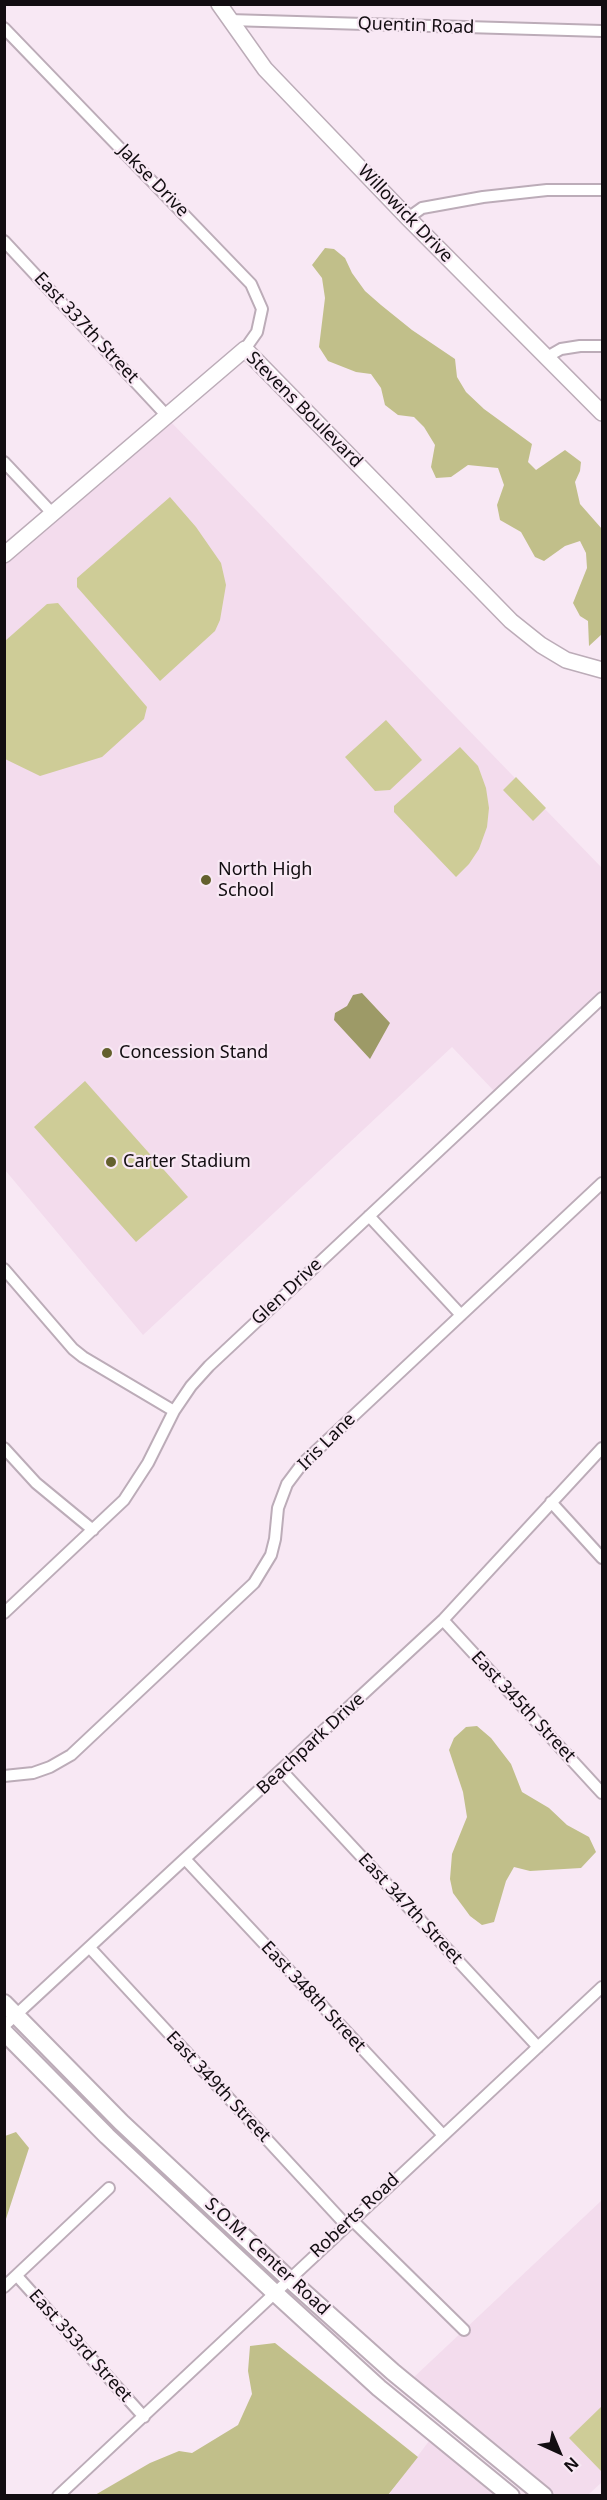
<!DOCTYPE html>
<html>
<head>
<meta charset="utf-8">
<style>
	body { margin:0 }
	#map { position:relative; width:607px; height:2500px; overflow:hidden; background:#f8e8f4; font-family:"Noto Sans",sans-serif }
	canvas { display:block }
	.frame { position:absolute; inset:0; border:6px solid #120d11; pointer-events:none }
	.north { position:absolute; left:529px; top:2422px; width:60px; height:60px; -webkit-text-stroke:4px #f8e8f4; paint-order:stroke; rotate:136deg; font-size:16px; font-weight:700; line-height:24px; text-align:center; color:#120d11 }
	.north::after { content:''; display:block; margin:auto; width:21px; height:27px; background:#120d11; clip-path:polygon(50% 0,100% 100%,50% 72%,0 100%) }
</style>
</head>
<body>
<div id="map">
<canvas width="607" height="2500"></canvas>
<div class="frame"></div>
<div class="north">N</div>
</div>
<script>
const c = document.querySelector('canvas').getContext('2d');
c.lineJoin = 'round';
function fill(path, color) { c.fillStyle = color; c.fill(path, 'evenodd'); }
const shape = rows => new Path2D(rows.map(r => 'M' + r).join(''));
function strokePath(path, color, width, dash) { c.strokeStyle = color; c.lineWidth = width; c.lineCap = dash ? 'butt' : 'round'; c.setLineDash(dash || []); c.stroke(path); }
function label(font, color, halo, rows, align = 'center') {
  c.font = font + ' "Noto Sans",sans-serif'; c.lineWidth = 4.5; c.setLineDash([]); c.textBaseline = 'middle'; c.strokeStyle = halo; c.fillStyle = color; for (const [text, x, y, turn = 0] of rows) {
    c.save(); c.translate(x, y); c.rotate((+turn || 0) * Math.PI / 180); c.textAlign = isNaN(turn) ? turn : align; if (halo) c.strokeText(text, 0, 0); c.fillText(text, 0, 0); c.restore();
  }
}
const built = shape([
	[170,421,602,868,602,990,494,1091,452,1047,143,1335,5,1170,4,565],
	[602,2200,602,2482,588,2495,556,2495,413,2378],
	[429,2441,501,2495,388,2496]
]);
const green = shape([
	[170,497,196,527,221,563,226,585,220,620,215,631,160,681,77,587,77,578],
	[58,603,147,707,144,719,102,757,40,776,5,759,5,641,47,604],
	[386,720,422,760,390,790,375,791,345,757],
	[460,747,478,766,486,788,489,808,487,827,479,849,469,864,456,877,394,812,394,806],
	[516,777,546,808,533,821,503,790],
	[85,1081,188,1197,136,1242,34,1127],
	[602,2406,602,2472,569,2438]
]);
const forest = shape([
	[325,248,334,249,345,258,352,273,365,291,381,305,412,330,455,359,457,377,466,392,484,409,532,444,528,462,536,470,565,450,581,462,580,471,575,482,580,504,602,529,602,634,589,646,588,621,580,616,573,603,587,568,586,553,580,541,565,546,544,561,535,557,521,532,500,520,497,505,504,485,498,468,468,465,451,477,436,478,431,467,435,445,424,427,414,417,398,415,385,405,381,388,371,374,356,372,328,361,319,347,325,298,322,278,312,265],
	[477,1726,491,1738,511,1764,522,1792,549,1808,567,1825,589,1837,596,1852,581,1868,530,1871,514,1867,506,1881,494,1922,482,1925,470,1916,453,1893,450,1879,452,1854,467,1817,463,1792,449,1750,454,1738,466,1727],
	[16,2132,29,2148,5,2222,5,2136],
	[275,2343,418,2457,388,2495,95,2495,150,2463,179,2451,192,2453,238,2425,252,2394,248,2371,250,2346]
]);
const water = shape([
	[362,993,390,1023,370,1059,334,1020,335,1013,347,1006,353,995]
]);
const street = shape([
	[229,20,602,31],
	[4,28,251,284,262,309,257,332,245,349],
	[408,218,422,208,483,197,547,190,602,190],
	[4,241,167,416],
	[547,357,561,349,580,346,602,346],
	[4,462,52,513],
	[369,1216,461,1315],
	[4,1269,73,1349,83,1357,174,1411],
	[4,1448,36,1483,93,1530],
	[551,1502,602,1558],
	[4,1613,124,1500,148,1463,174,1411,191,1386,209,1366,602,998],
	[443,1620,602,1793],
	[282,1771,538,2047],
	[4,1776,33,1773,50,1767,71,1755,254,1583,271,1555,275,1539,278,1508,287,1484,302,1464,602,1183],
	[185,1859,442,2134],
	[90,1948,346,2225],
	[4,2026,443,1620,602,1448],
	[352,2220,464,2330],
	[17,2276,144,2417],
	[4,2287,109,2188],
	[58,2496,602,1987]
]);
const secondary = shape([
	[219,4,265,69,408,218,602,413],
	[4,555,245,349,511,621,541,645,566,660,602,670]
]);
const primary = shape([
	[4,2003,121,2122,288,2278,393,2372,544,2496],
	[4,2032,107,2136,275,2293,379,2388,511,2496]
]);
const markers = [
	[206,880,6,"#63602d"],
	[107,1053,6,"#63602d"],
	[111,1162,6,"#63602d"]
];
const streetNames = [
	["Quentin Road",416,26,2],
	["Jakse Drive",153,181,46],
	["Willowick Drive",405,214,46],
	["East 337th Street",86,328,47],
	["Stevens Boulevard",304,410,45],
	["Glen Drive",287,1292,-43],
	["Iris Lane",327,1442,-45],
	["East 345th Street",523,1707,47],
	["Beachpark Drive",311,1744,-43],
	["East 347th Street",410,1909,47],
	["East 348th Street",313,1997,47],
	["East 349th Street",218,2087,47],
	["Roberts Road",355,2216,-43],
	["S.O.M. Center Road",267,2257,43],
	["East 353rd Street",80,2346,48]
];
const poiNames = [
	["North High",218,870],
	["School",218,891],
	["Concession Stand",119,1053],
	["Carter Stadium",123,1162]
];
fill(built, '#f3dced');
fill(green, '#cecc97');
fill(forest, '#c1bf8a');
fill(water, '#9d9a67');
strokePath(street, '#bcacb8', 14);
strokePath(secondary, '#bcacb8', 18);
strokePath(primary, '#bcacb8', 20);
strokePath(street, '#fff', 10);
strokePath(secondary, '#fff', 15);
strokePath(primary, '#fff', 16);
for (const [x, y, r, color] of markers) { const dot = new Path2D(); dot.arc(x, y, r, 0, 2 * Math.PI); c.fillStyle = color; c.fill(dot); strokePath(dot, '#f8e8f4', 2); }
label('18px', '#120d11', '#f8e8f4', streetNames);
label('18px', '#120d11', '#f8e8f4', poiNames, 'left');
</script>
</body>
</html>
